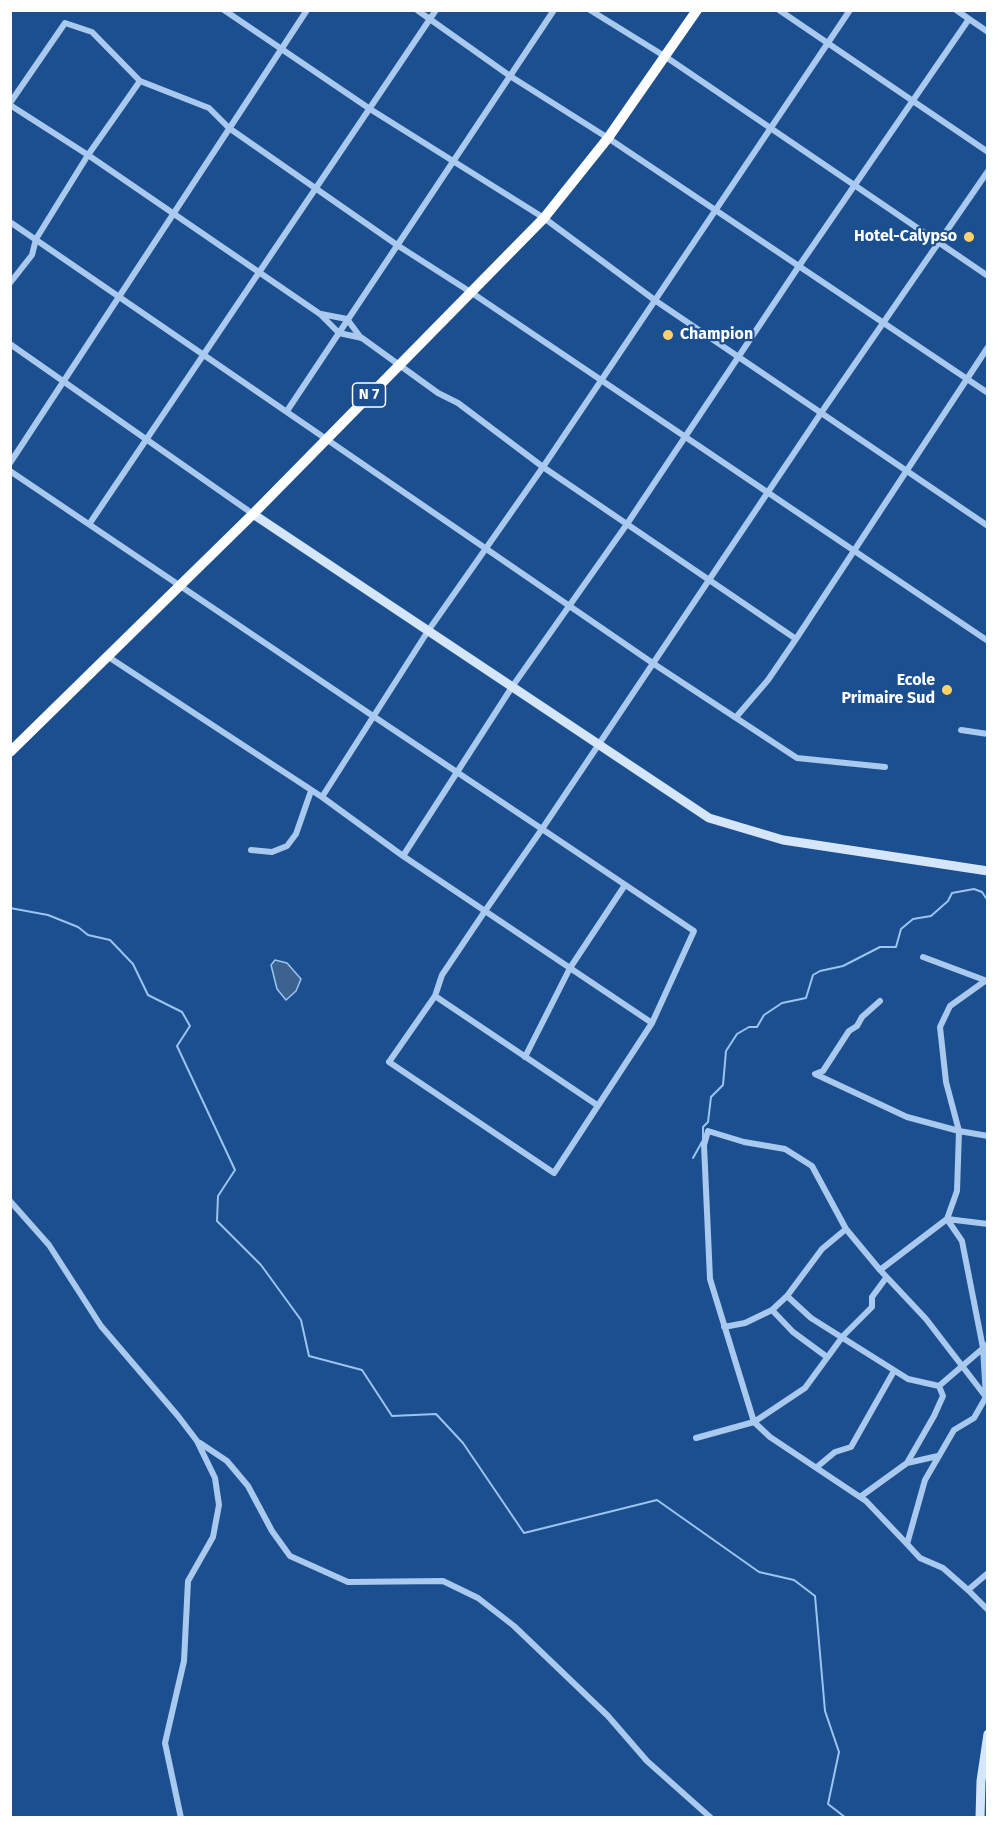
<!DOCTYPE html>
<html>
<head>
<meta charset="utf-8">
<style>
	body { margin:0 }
	#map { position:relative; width:998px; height:1828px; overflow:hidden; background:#1b4f8f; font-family:"Fira Sans",sans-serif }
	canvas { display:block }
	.frame { position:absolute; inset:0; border:12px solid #fff; pointer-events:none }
</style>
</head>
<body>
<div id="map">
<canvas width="998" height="1828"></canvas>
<div class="frame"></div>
</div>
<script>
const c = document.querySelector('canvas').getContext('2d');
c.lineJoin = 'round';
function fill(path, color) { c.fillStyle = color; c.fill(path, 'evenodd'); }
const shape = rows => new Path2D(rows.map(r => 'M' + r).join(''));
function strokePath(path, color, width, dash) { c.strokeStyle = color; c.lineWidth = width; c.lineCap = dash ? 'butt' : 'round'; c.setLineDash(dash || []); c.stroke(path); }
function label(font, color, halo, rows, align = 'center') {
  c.font = font + ' "Fira Sans",sans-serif'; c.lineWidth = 4.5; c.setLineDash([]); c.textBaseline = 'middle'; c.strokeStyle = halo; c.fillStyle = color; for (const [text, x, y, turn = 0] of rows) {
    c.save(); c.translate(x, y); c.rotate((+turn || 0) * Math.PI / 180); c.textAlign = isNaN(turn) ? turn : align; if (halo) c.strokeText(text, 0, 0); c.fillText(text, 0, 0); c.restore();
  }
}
const water = shape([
	[275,960,287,963,301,979,296,991,286,1000,277,989,271,965,275,960]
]);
const stream = shape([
	[10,908,48,915,78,927,88,935,110,940,133,964,148,995,182,1012,190,1026,177,1046,235,1170,218,1196,217,1221,261,1265,301,1320,309,1356,362,1370,392,1416,436,1414,463,1443,524,1533,657,1500,759,1572,794,1580,815,1596,825,1711,839,1752,828,1804,846,1818],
	[693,1158,703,1140,703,1127,708,1122,711,1097,723,1085,726,1051,737,1034,749,1027,757,1027,764,1015,782,1003,806,998,813,975,820,971,843,966,880,947,896,947,901,929,913,919,931,916,948,901,952,893,974,889,982,892,988,901]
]);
const street = shape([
	[224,10,370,109,544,218,656,301,988,526],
	[417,10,510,76,608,138,988,393],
	[590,10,666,57,988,276],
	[779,10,988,152],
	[956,10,988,32],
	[10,103,65,23,92,32,140,81,209,108,229,128,397,245,472,293,988,641],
	[10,105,88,155,320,314,339,333,362,338,438,393,458,403,543,467,796,639],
	[10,222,654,664,797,758,885,767],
	[10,283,32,255,36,239,88,155,140,81],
	[321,314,347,319,361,338],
	[10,344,253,514],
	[287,411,554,10],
	[10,463,307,10],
	[10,471,373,716,542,829,694,931,652,1023,554,1173,389,1062,435,996,442,975,485,911,542,829,821,413,988,171],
	[90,523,436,10],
	[107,656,322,797,403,856,652,1023],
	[737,716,768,680,796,639,988,347],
	[961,730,988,734],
	[322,797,428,631,543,467,850,10],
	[251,850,272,852,287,846,296,834,311,791],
	[403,856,512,687,627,524,799,266,969,19],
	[923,957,987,981],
	[985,981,950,1006,940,1027,946,1082,959,1131,988,1136],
	[435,996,597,1105],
	[880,1001,862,1017,857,1026,849,1031,823,1071,815,1074,907,1117,959,1131,957,1191,947,1219,880,1270,926,1319,986,1397],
	[525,1057,570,968,625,885],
	[10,1201,49,1245,101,1326,178,1416,197,1441,215,1478,219,1505,213,1537,188,1581,184,1661,165,1743,181,1818],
	[846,1229,822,1249,787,1296,811,1318,908,1379,939,1386,988,1344],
	[880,1270,846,1229,812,1166,785,1149,744,1142,708,1131,704,1145,710,1279,754,1422,805,1388,843,1336,872,1307,872,1297,886,1278],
	[787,1296,772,1310,793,1332,827,1357],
	[724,1327,745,1323,772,1310],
	[696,1438,754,1422,770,1437,866,1501,907,1544,925,1480,954,1430,974,1418,986,1397,983,1348,962,1241,947,1219,988,1224],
	[200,1443,227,1461,248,1486,272,1531,290,1556,348,1582,443,1581,478,1598,514,1626,608,1716,647,1761,711,1818],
	[907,1463,938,1456],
	[817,1467,835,1452,851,1447,894,1371],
	[860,1497,907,1463,934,1416,943,1396,939,1386],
	[907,1544,920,1558,943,1568,968,1590,988,1610],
	[968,1590,988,1573]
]);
const secondary = shape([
	[253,514,709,818,783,840,988,871],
	[980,1818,981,1781,988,1734]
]);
const highway = shape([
	[10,752,253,514,544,218,608,138,697,10]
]);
const markers = [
	[969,237,6,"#ffd166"],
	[668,335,6,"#ffd166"],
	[947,690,6,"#ffd166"]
];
const shields = [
	[369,395,33]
];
const shieldNames = [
	["N 7",369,395]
];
const poiNames = [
	["Hotel-Calypso",957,237],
	["Champion",680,335,"left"],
	["Ecole",935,681],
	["Primaire Sud",935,699]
];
fill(water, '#3c6290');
strokePath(water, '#9cc4f0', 1.5);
strokePath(stream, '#9cc4f0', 2);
strokePath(street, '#a9c9ee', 6);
strokePath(secondary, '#d6e6fa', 9);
strokePath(highway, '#fff', 10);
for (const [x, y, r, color] of markers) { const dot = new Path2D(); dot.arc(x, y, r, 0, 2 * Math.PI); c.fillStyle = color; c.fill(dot); strokePath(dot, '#1b4f8f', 2); }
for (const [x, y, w] of shields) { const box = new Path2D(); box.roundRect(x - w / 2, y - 12, w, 24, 4.5); c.fillStyle = '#1b4f8f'; c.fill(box); strokePath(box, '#fff', 1.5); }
label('bold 15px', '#fff', null, shieldNames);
label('bold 16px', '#fff', '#1b4f8f', poiNames, 'right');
</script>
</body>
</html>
